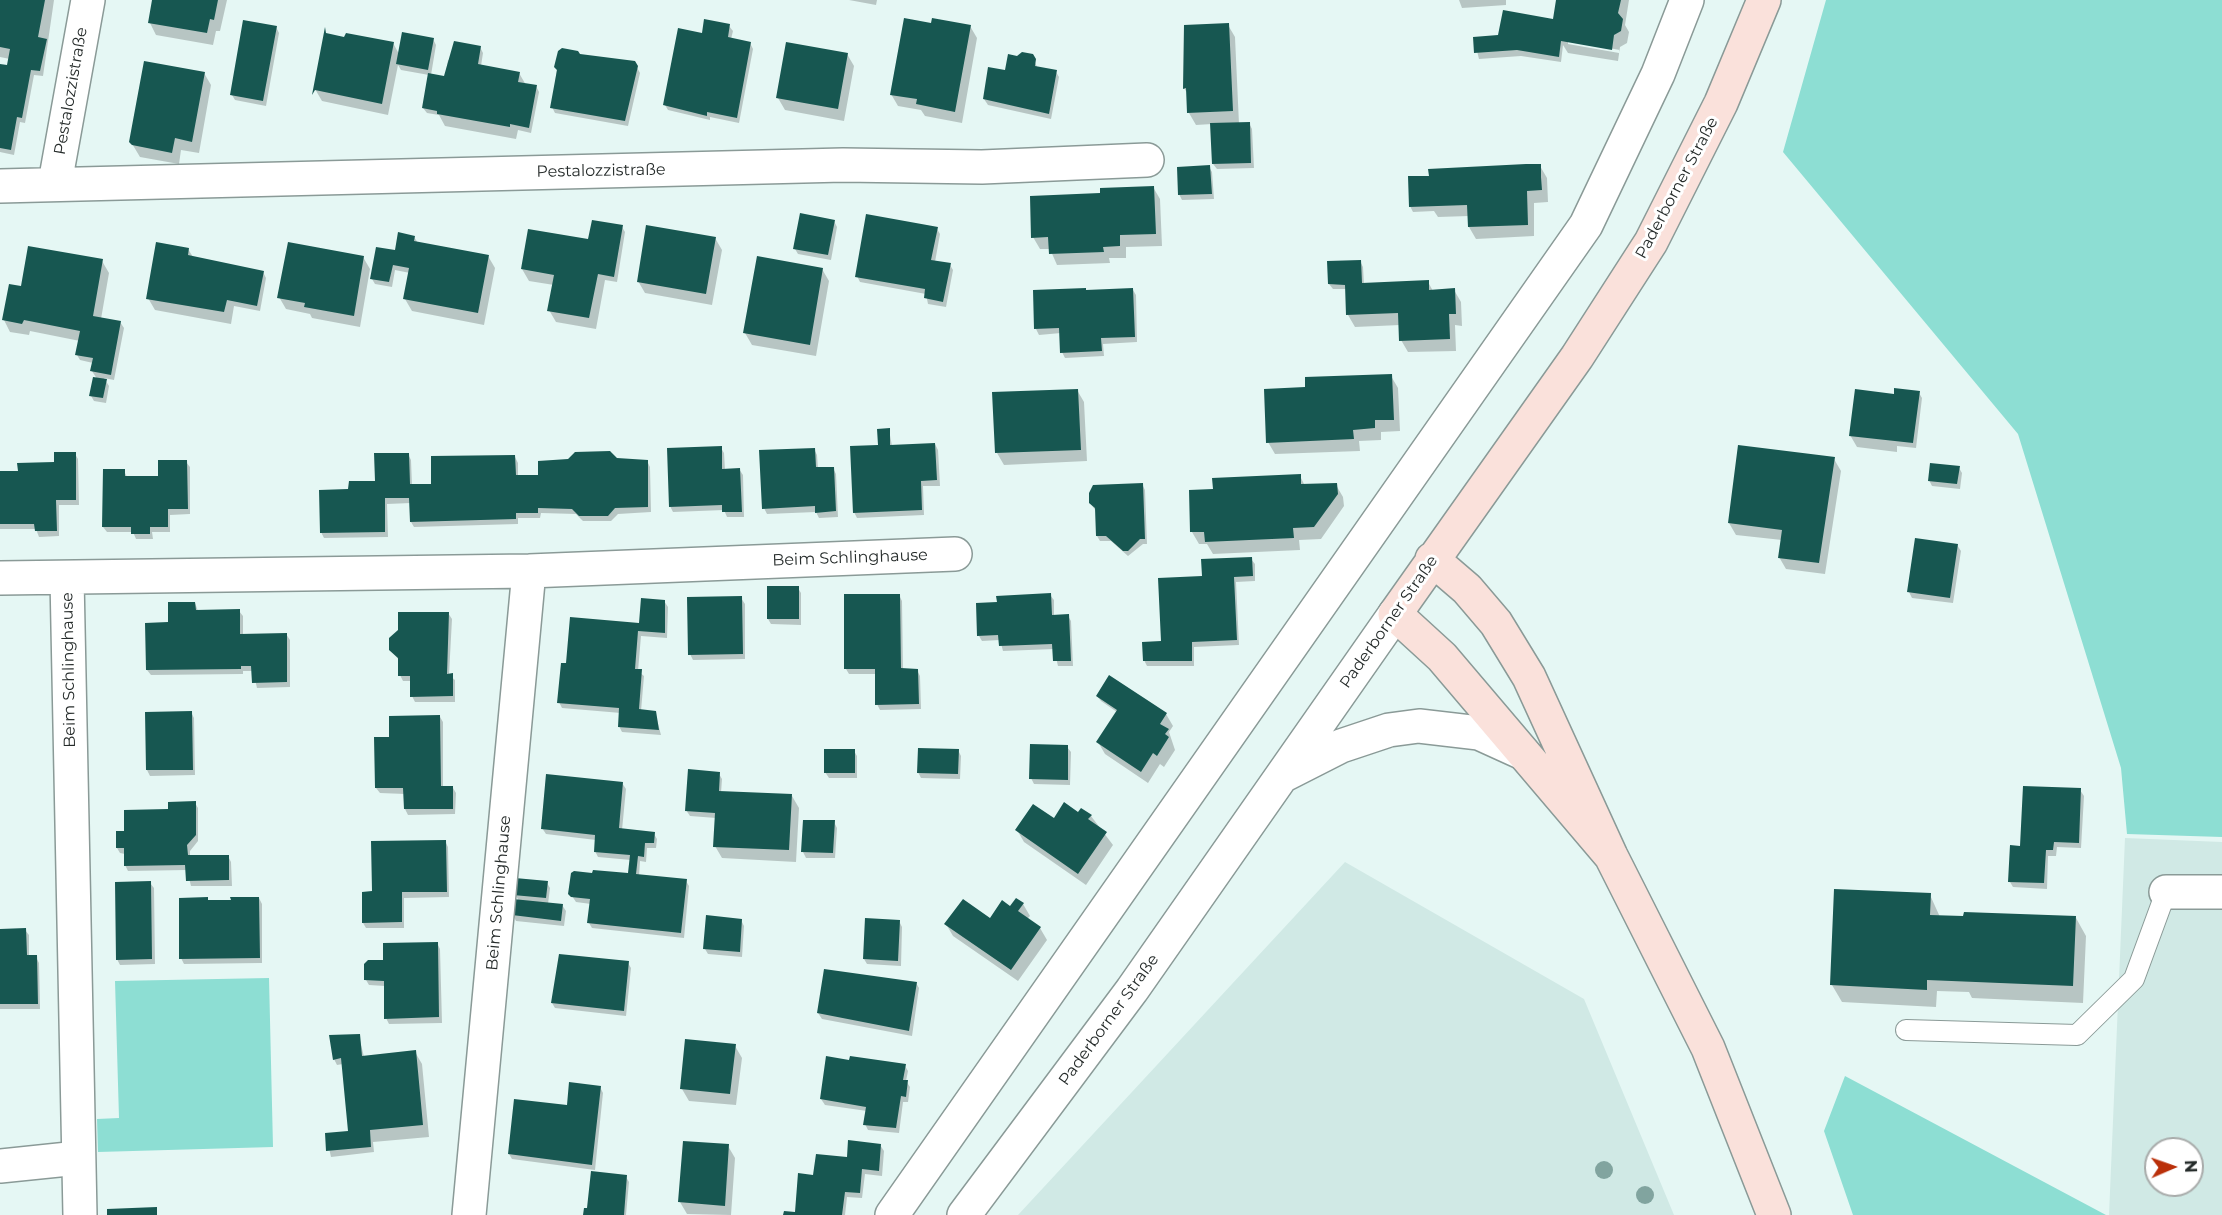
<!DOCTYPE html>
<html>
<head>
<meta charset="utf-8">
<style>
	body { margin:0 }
	#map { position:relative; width:2222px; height:1215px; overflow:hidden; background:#e5f7f4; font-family:Montserrat,sans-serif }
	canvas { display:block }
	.north { position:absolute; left:2144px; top:1137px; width:60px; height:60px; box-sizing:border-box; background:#fff; border:2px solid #a8abaa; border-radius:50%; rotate:88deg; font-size:16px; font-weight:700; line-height:24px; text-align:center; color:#262c2b }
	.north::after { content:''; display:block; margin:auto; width:21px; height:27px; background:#ba300a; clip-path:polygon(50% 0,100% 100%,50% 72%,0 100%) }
</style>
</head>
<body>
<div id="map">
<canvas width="2222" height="1215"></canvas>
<div class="north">N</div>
</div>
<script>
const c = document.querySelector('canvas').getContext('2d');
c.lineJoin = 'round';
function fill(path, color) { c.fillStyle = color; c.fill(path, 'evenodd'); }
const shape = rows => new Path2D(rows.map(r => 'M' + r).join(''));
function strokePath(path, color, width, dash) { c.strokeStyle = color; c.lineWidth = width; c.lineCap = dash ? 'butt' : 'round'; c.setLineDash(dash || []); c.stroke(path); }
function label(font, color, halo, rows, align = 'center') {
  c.font = font + ' Montserrat,sans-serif'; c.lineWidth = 6; c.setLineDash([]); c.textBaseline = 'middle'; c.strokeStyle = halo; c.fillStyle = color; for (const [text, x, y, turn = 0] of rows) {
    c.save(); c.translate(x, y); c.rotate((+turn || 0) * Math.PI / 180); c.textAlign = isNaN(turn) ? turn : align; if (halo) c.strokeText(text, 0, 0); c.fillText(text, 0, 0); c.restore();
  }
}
const built = shape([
	[2125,838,2222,842,2222,1215,2109,1215],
	[2156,1149,2192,1149,2192,1185,2156,1185],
	[1345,862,1584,999,1674,1215,1018,1215]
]);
const green = shape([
	[1826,0,2222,0,2222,837,2127,834,2121,768,2018,434,1783,152],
	[269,978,273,1147,98,1152,97,1119,119,1118,115,981],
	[1845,1076,2106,1215,1853,1215,1824,1131]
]);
const shadow = shape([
	[0,0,54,0,43,76,34,75,25,123,20,122,14,155,0,152,0,65,9,67,10,59,0,57],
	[154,0,227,0,220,31,216,31,213,45,156,35,150,23],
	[849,0,877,0,876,5],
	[1459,0,1506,0,1506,5,1462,8],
	[1557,0,1629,0,1625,25,1629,32,1627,43,1620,47,1618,61,1568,53,1563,45,1561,62,1521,56,1479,59,1474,39,1499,37,1556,21],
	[1568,41,1620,50,1619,53,1568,44],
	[932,25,970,26,977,38,962,123,925,116,921,110,898,106,891,94],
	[1228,25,1235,37,1239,124,1249,123,1252,129,1254,168,1217,169,1213,164,1212,124,1196,125,1189,113,1188,94,1184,88],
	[729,26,733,31,731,39,750,43,753,49,739,123,710,117,710,120,668,110,665,105,703,35],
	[276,27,279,33,266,106,235,100,232,95],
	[433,39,436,45,431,75,445,77,448,60,454,61,480,47,483,53,481,66,519,73,526,85,536,86,539,92,531,133,518,130,516,139,445,126,439,115,427,113,423,108,429,75,401,70,398,65,388,115,322,101,315,89,393,43,399,54],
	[559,52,634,62,640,73,628,126,555,113,552,107],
	[847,54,854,66,844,121,785,110,778,98],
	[1009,56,1032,56,1038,69,1056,72,1059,77,1051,119,988,105,984,99,1006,71],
	[204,73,211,85,199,153,181,150,179,164,140,157,131,142],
	[1540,166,1547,178,1548,202,1534,203,1534,236,1476,239,1469,227,1469,216,1438,217,1434,211,1413,212,1410,206,1430,177],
	[1209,167,1212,172,1214,199,1182,200,1179,194],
	[1153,187,1160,199,1162,246,1126,247,1126,258,1109,258,1110,263,1057,265,1050,249,1040,249,1033,237,1101,194],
	[834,221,837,227,831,260,798,254,795,249],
	[622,227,625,232,617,282,605,280,596,329,556,322,549,310,554,285,529,281,522,269],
	[937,229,940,234,935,262,950,265,953,270,946,307,928,304,926,294,860,282,857,276],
	[414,237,418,243,488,256,495,268,484,325,412,311,405,299,410,273,395,270,392,287,375,284,372,279],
	[715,238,722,250,712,305,645,293,638,281],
	[188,249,193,257,263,272,266,278,260,311,234,306,231,324,155,310,148,298],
	[363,257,370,269,360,327,312,318,310,314,286,309,279,297],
	[102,261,109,273,101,319,120,322,124,328,114,380,104,378,109,386,106,403,94,401,91,396,97,379,92,371,93,363,80,360,77,355,80,341,30,331,29,335,10,332,4,320,22,288],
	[1360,261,1363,267,1364,285,1428,282,1433,291,1454,290,1461,302,1462,326,1455,325,1456,351,1408,352,1401,340,1400,325,1355,327,1348,315,1347,289,1333,289,1329,284],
	[822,269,829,281,816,356,752,345,745,333],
	[1133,290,1136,295,1137,342,1103,344,1104,356,1065,358,1062,352,1061,333,1039,335,1036,329,1034,291],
	[1391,376,1398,388,1400,431,1381,432,1381,440,1359,441,1360,451,1275,454,1268,442,1307,389],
	[1077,390,1084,402,1087,461,1004,465,997,453],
	[1919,393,1922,398,1916,448,1897,446,1897,452,1857,447,1850,435,1895,396],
	[889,430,892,446,935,444,938,450,940,486,923,486,924,515,857,518,854,512],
	[721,448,724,453,725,470,739,469,743,475,744,517,727,517,724,510,673,512,670,506],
	[814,449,817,455,818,469,833,468,836,474,838,517,819,518,816,512,767,514,764,508],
	[75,454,78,459,79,505,59,505,59,536,39,537,36,529,0,529,0,473,19,472,56,463],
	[408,454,411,460,412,486,433,486,515,457,518,463,518,477,539,477,616,460,647,461,650,467,651,512,618,514,611,521,583,521,576,514,541,513,540,518,518,518,518,524,414,527,411,522,411,503,387,504,388,537,324,538,321,532,350,490,376,482],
	[1834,459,1841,471,1825,574,1786,569,1779,557,1782,540,1736,535,1729,523],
	[186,462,190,467,190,514,170,515,170,532,152,532,153,539,136,539,133,532,107,532,103,527,124,471,127,477,160,478],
	[1959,468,1962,473,1960,489,1932,486,1929,480],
	[1300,476,1305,486,1336,485,1343,497,1344,506,1321,539,1299,540,1300,550,1213,554,1207,544,1199,544,1192,532,1190,491,1214,490],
	[1142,484,1145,490,1147,544,1143,544,1128,556,1111,541,1100,541,1097,536,1096,511,1090,503],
	[1957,545,1961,551,1953,603,1912,598,1909,592],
	[1251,559,1255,564,1255,581,1236,582,1239,645,1194,647,1194,666,1147,666,1144,660,1163,643,1203,578],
	[798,588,801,593,801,625,771,624,768,619],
	[899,595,902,601,903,670,917,670,920,676,921,709,880,710,877,704,876,674,849,674,846,669],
	[1050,595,1054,600,1054,616,1068,616,1071,621,1073,666,1058,666,1054,649,1003,651,1000,640,982,641,979,636,998,603],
	[741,598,745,604,745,659,693,660,690,654],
	[664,601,668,607,667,638,641,636,638,671,644,676,641,711,655,712,661,735,622,732,619,726,621,713,562,708,559,702,567,665,640,625],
	[195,603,198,611,239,611,243,616,243,635,286,634,290,640,290,687,257,688,253,671,243,671,243,674,151,675,147,670,169,624],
	[448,613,452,619,449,675,455,680,455,702,415,702,412,696,412,681,403,681,400,675,400,661,390,650,399,631],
	[1097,696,1166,714,1173,726,1169,732,1175,750,1164,767,1160,764,1148,783,1105,754,1098,742,1117,712,1101,701],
	[191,712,194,718,195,775,150,776,147,770,146,713],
	[440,717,443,722,443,788,453,788,456,793,455,814,408,815,405,809,405,794,380,793,376,788,390,738],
	[1067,747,1071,752,1070,785,1034,784,1031,778],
	[958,750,961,756,960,779,921,778,918,772],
	[854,751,857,756,857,778,829,778,825,772],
	[719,774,722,779,721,793,792,796,799,808,796,862,722,858,715,846,716,818,690,816,686,810],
	[622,783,626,789,622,830,654,834,657,839,656,848,647,848,646,862,640,861,639,876,686,881,689,886,684,938,592,928,589,923,591,904,576,902,570,893,630,875,631,860,598,857,595,851,596,840,546,834,542,828],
	[2080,790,2084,796,2081,848,2057,847,2056,856,2048,856,2047,889,2013,887,2010,882,2022,847],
	[195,803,198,808,198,841,190,851,190,856,228,856,231,862,232,886,191,886,187,870,128,871,125,865,125,854,120,853,117,848,125,832,170,811],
	[1078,814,1091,816,1113,845,1086,885,1024,842,1017,830],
	[834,822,837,828,835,858,806,858,803,852],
	[445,841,448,847,449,897,404,898,404,928,366,928,363,923],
	[150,883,154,888,155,964,120,965,117,959],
	[547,883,550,888,548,904,562,905,566,911,564,926,516,921,513,915,519,901,515,894],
	[1930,895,1940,917,2076,918,2086,936,2083,1003,1972,998,1969,992,1937,991,1936,1007,1842,1002,1832,985],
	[259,898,262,904,262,963,184,964,181,958],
	[1023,904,1030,916,1027,919,1040,928,1047,940,1018,981,953,936,946,924,990,920],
	[741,920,744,926,742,957,708,954,705,949],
	[899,921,902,927,901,966,867,964,864,959],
	[0,930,25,930,29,935,29,957,36,957,39,963,40,1009,0,1009],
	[437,943,440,949,442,1023,389,1024,386,1018,385,986,369,985,366,980,385,961],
	[628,963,631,968,626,1016,555,1008,552,1003],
	[916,983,919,988,912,1036,822,1019,818,1013],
	[359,1036,364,1057,415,1052,422,1064,429,1137,373,1142,374,1152,331,1157,326,1135,350,1133,343,1064,337,1065,334,1059],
	[735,1046,742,1058,736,1105,689,1101,682,1089],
	[905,1066,908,1071,906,1081,910,1087,908,1102,903,1102,899,1133,868,1130,865,1124,867,1111,825,1105,821,1099],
	[600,1087,603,1093,595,1170,512,1159,509,1154,568,1106],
	[880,1145,884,1151,882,1176,865,1174,862,1198,847,1197,845,1215,785,1215,796,1213,848,1158],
	[728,1146,735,1158,731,1215,687,1214,680,1202],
	[626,1177,629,1182,626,1215,584,1215]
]);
const building = shape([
	[0,0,45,0,38,37,47,39,40,71,31,70,22,118,17,117,11,150,0,148,0,64,7,65,10,49,0,47],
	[152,0,218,0,214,20,210,19,207,33,148,23],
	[1556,0,1621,0,1618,13,1623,19,1621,31,1614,35,1612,50,1561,41,1559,57,1517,50,1474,53,1473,37,1498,35,1503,10,1553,19],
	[904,18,931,23,932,18,971,25,955,112,916,104,917,99,890,95],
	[704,19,730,24,728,37,751,42,737,118,707,112,707,116,663,105,678,28,702,33],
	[243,20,277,26,263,101,230,95],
	[1229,23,1233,111,1187,113,1186,88,1183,89,1184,25],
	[325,27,326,33,344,37,346,33,394,42,382,104,315,90,312,95],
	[402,32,434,38,428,70,396,64],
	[454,41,481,46,478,64,520,72,518,82,537,85,529,128,510,124,510,127,437,114,437,111,422,108,428,73,444,76],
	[786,42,848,53,838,109,776,98],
	[562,48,578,51,580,54,635,61,638,66,625,121,550,108,557,70,554,67,558,51],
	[1022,52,1033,54,1036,59,1035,66,1057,70,1049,114,983,99,988,67,1005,70,1008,54,1017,56],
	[144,61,205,72,192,142,175,138,172,153,132,145,129,142],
	[1250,122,1251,163,1212,164,1210,123],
	[1526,164,1541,164,1541,177,1542,190,1527,191,1528,225,1468,227,1467,205,1409,207,1408,176,1429,176,1428,169],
	[1210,165,1212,194,1178,195,1177,167],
	[1154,186,1156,234,1120,235,1120,246,1103,247,1104,252,1049,254,1048,237,1031,238,1030,196,1100,193,1100,188],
	[800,213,835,220,828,255,793,249],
	[866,214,938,227,931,260,951,263,943,302,924,298,925,289,855,277],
	[592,220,623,225,614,277,598,274,589,318,547,311,554,275,521,269,528,229,588,239],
	[646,225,716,237,706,294,637,282],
	[398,232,415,236,414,241,489,255,478,313,403,299,409,268,393,265,389,282,370,279,376,247,395,250],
	[156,242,189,248,188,255,264,271,257,306,227,300,224,312,146,299],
	[288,242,364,256,354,316,304,307,305,303,277,298],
	[28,246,103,259,93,316,121,321,111,375,90,371,93,358,75,355,80,331,24,320,22,324,2,320,9,284,21,286],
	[757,256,823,268,810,345,743,333],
	[1361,260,1362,283,1429,280,1429,290,1455,288,1456,314,1449,314,1450,339,1399,341,1398,313,1346,315,1345,285,1328,284,1327,261],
	[1086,288,1086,290,1133,288,1135,337,1101,338,1102,351,1060,353,1059,328,1034,329,1033,290],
	[1392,374,1394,420,1375,420,1375,428,1353,430,1354,439,1266,443,1264,389,1305,387,1305,377],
	[93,377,107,379,103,398,89,396],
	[1894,388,1920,391,1913,443,1849,436,1855,389,1894,394],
	[1078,389,1081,450,995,453,992,392],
	[890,428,890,445,935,443,937,480,921,481,922,510,853,513,850,446,878,445,877,429],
	[1738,445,1835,457,1819,563,1778,558,1782,530,1728,523],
	[722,446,722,469,740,468,742,512,722,512,722,505,669,507,667,448],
	[815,448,816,467,834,467,836,511,815,513,815,506,762,509,759,450],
	[610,451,617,458,648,460,648,507,615,508,608,516,579,516,572,509,538,508,538,513,516,513,516,519,410,522,409,498,385,498,385,532,320,533,319,490,348,489,349,481,375,481,374,453,409,453,410,484,431,484,431,456,515,455,516,475,538,475,538,461,568,459,575,452],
	[54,452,76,452,76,500,56,500,57,531,35,531,34,524,0,524,0,471,18,471,17,463,54,462],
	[158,460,187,460,188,509,168,509,168,527,150,527,150,534,131,534,131,527,102,527,103,469,125,469,125,476,158,476],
	[1930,463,1960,466,1957,484,1928,481],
	[1301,474,1301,484,1337,483,1338,494,1314,527,1293,528,1294,538,1205,542,1204,532,1190,532,1189,490,1213,489,1212,478],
	[1143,483,1145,539,1140,539,1128,551,1123,551,1106,536,1096,536,1095,508,1089,503,1089,493,1093,485],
	[1915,538,1958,544,1950,598,1907,592],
	[1252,557,1253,576,1234,577,1237,640,1192,642,1192,661,1143,661,1142,642,1161,641,1158,578,1202,576,1201,559],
	[767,586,799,586,799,619,767,619],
	[1051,593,1052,615,1069,614,1071,661,1053,661,1052,644,999,646,998,635,977,636,976,603,997,602,996,596],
	[844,594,900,594,901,668,918,669,919,704,875,705,875,669,844,669],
	[742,596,743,654,688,655,687,597],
	[641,598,665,600,665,633,638,631,635,669,642,669,639,709,656,711,659,730,618,727,619,708,557,703,561,663,566,663,570,617,639,623],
	[168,602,195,602,196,610,240,609,240,634,287,633,287,682,252,683,251,666,241,666,241,669,146,670,145,623,168,622],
	[398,612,449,612,447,674,453,673,453,696,410,697,410,676,398,676,398,658,389,650,389,638,398,630],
	[1109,675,1167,713,1160,724,1169,729,1165,734,1169,737,1157,756,1153,753,1141,772,1096,742,1117,710,1096,696],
	[192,711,193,770,146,770,145,712],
	[440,715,441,786,453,786,453,809,404,809,403,788,375,788,374,737,389,737,389,716],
	[1030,744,1068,745,1068,780,1029,779],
	[918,748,959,749,958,774,917,773],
	[824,749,855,749,855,773,824,773],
	[688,769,720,772,719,791,792,794,789,850,713,847,715,813,685,811],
	[546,774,623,782,619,828,655,832,654,843,645,843,644,857,638,856,636,874,687,879,681,933,587,923,590,899,571,897,568,894,571,873,574,871,592,873,593,870,628,873,630,855,594,852,595,835,541,829],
	[2023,786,2081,788,2079,843,2054,842,2053,850,2046,850,2044,883,2008,882,2010,845,2020,846],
	[196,801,196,835,187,845,188,855,229,855,229,880,186,881,185,865,124,866,124,848,116,848,116,831,124,831,124,810,168,809,168,802],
	[1064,802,1078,812,1081,808,1092,815,1088,819,1107,832,1078,874,1015,830,1033,804,1054,818],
	[803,820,835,820,833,853,801,852],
	[446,840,447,892,402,892,402,922,362,923,362,892,372,891,371,841],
	[515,878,548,881,546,898,513,895],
	[151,881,152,959,116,960,115,882],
	[1834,889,1931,893,1930,915,1963,916,1964,912,2076,916,2073,986,1927,980,1927,990,1830,985],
	[208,897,208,900,231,900,230,897,259,897,260,958,179,959,179,898],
	[1016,898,1024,903,1018,911,1041,927,1011,970,944,924,963,899,990,918,1002,900,1010,906],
	[513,899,563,904,561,921,512,915],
	[706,915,742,919,740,952,703,949],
	[865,918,900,920,898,961,863,959],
	[26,928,27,955,37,955,38,1004,0,1004,0,929],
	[438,942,439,1017,384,1019,384,981,364,980,364,964,368,960,383,960,383,943],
	[559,954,629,961,624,1011,551,1003],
	[824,969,917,982,909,1031,817,1013],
	[360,1034,362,1056,416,1050,423,1125,370,1130,371,1147,326,1151,325,1133,348,1131,341,1058,333,1060,329,1035],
	[685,1039,736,1044,730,1094,680,1089],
	[826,1056,849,1060,850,1056,906,1064,903,1080,908,1080,906,1097,901,1096,896,1128,863,1125,866,1107,820,1099],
	[569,1082,601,1086,592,1165,508,1154,514,1099,567,1105],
	[848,1140,881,1144,879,1171,862,1169,860,1193,845,1192,842,1215,783,1215,784,1211,795,1212,798,1173,813,1175,816,1154,847,1157],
	[683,1141,729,1144,725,1206,678,1202],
	[591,1171,627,1175,624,1215,583,1215,584,1208,587,1208],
	[157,1207,157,1215,107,1215,107,1209]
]);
const service = shape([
	[1906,1030,2077,1035,2134,979,2166,892]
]);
const minor = shape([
	[55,183,88,0],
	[0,186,843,165,982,167,1147,160],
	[0,578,529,571,955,554],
	[67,578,80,1215],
	[2166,892,2222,892],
	[0,1166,78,1158],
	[469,1215,529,571],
	[892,1215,1586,225,1658,74,1687,0]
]);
const tertiary = shape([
	[1286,774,1341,746,1389,730,1419,726,1479,733,1523,753],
	[964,1215,1132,990,1395,614]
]);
const secondary = shape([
	[1432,559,1467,589,1496,623,1529,677,1611,856,1708,1048,1774,1215],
	[1611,856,1442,657,1395,614,1577,357,1651,242,1721,103,1764,0]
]);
const trees = [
	[1604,1170],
	[1645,1195]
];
const streetNames = [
	["Pestalozzistraße",71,91,-80],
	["Pestalozzistraße",601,171,-1],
	["Paderborner Straße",1677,188,-62],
	["Beim Schlinghause",850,558,-2],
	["Paderborner Straße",1389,622,-55],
	["Beim Schlinghause",69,670,-91],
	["Beim Schlinghause",499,893,-85],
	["Paderborner Straße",1109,1020,-54]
];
fill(built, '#d0e9e5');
fill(green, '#8dded3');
fill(shadow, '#0003');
fill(building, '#175751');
strokePath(service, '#8a9a97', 22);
strokePath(minor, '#8a9a97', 36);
strokePath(tertiary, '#8a9a97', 36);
strokePath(secondary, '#8a9a97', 36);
strokePath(service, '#fff', 20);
strokePath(minor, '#fff', 33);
strokePath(tertiary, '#fff', 33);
strokePath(secondary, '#fae1db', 33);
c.fillStyle = '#81a49f';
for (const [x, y] of trees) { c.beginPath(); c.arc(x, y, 9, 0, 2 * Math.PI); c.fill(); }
label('16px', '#262c2b', '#fff', streetNames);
</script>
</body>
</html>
